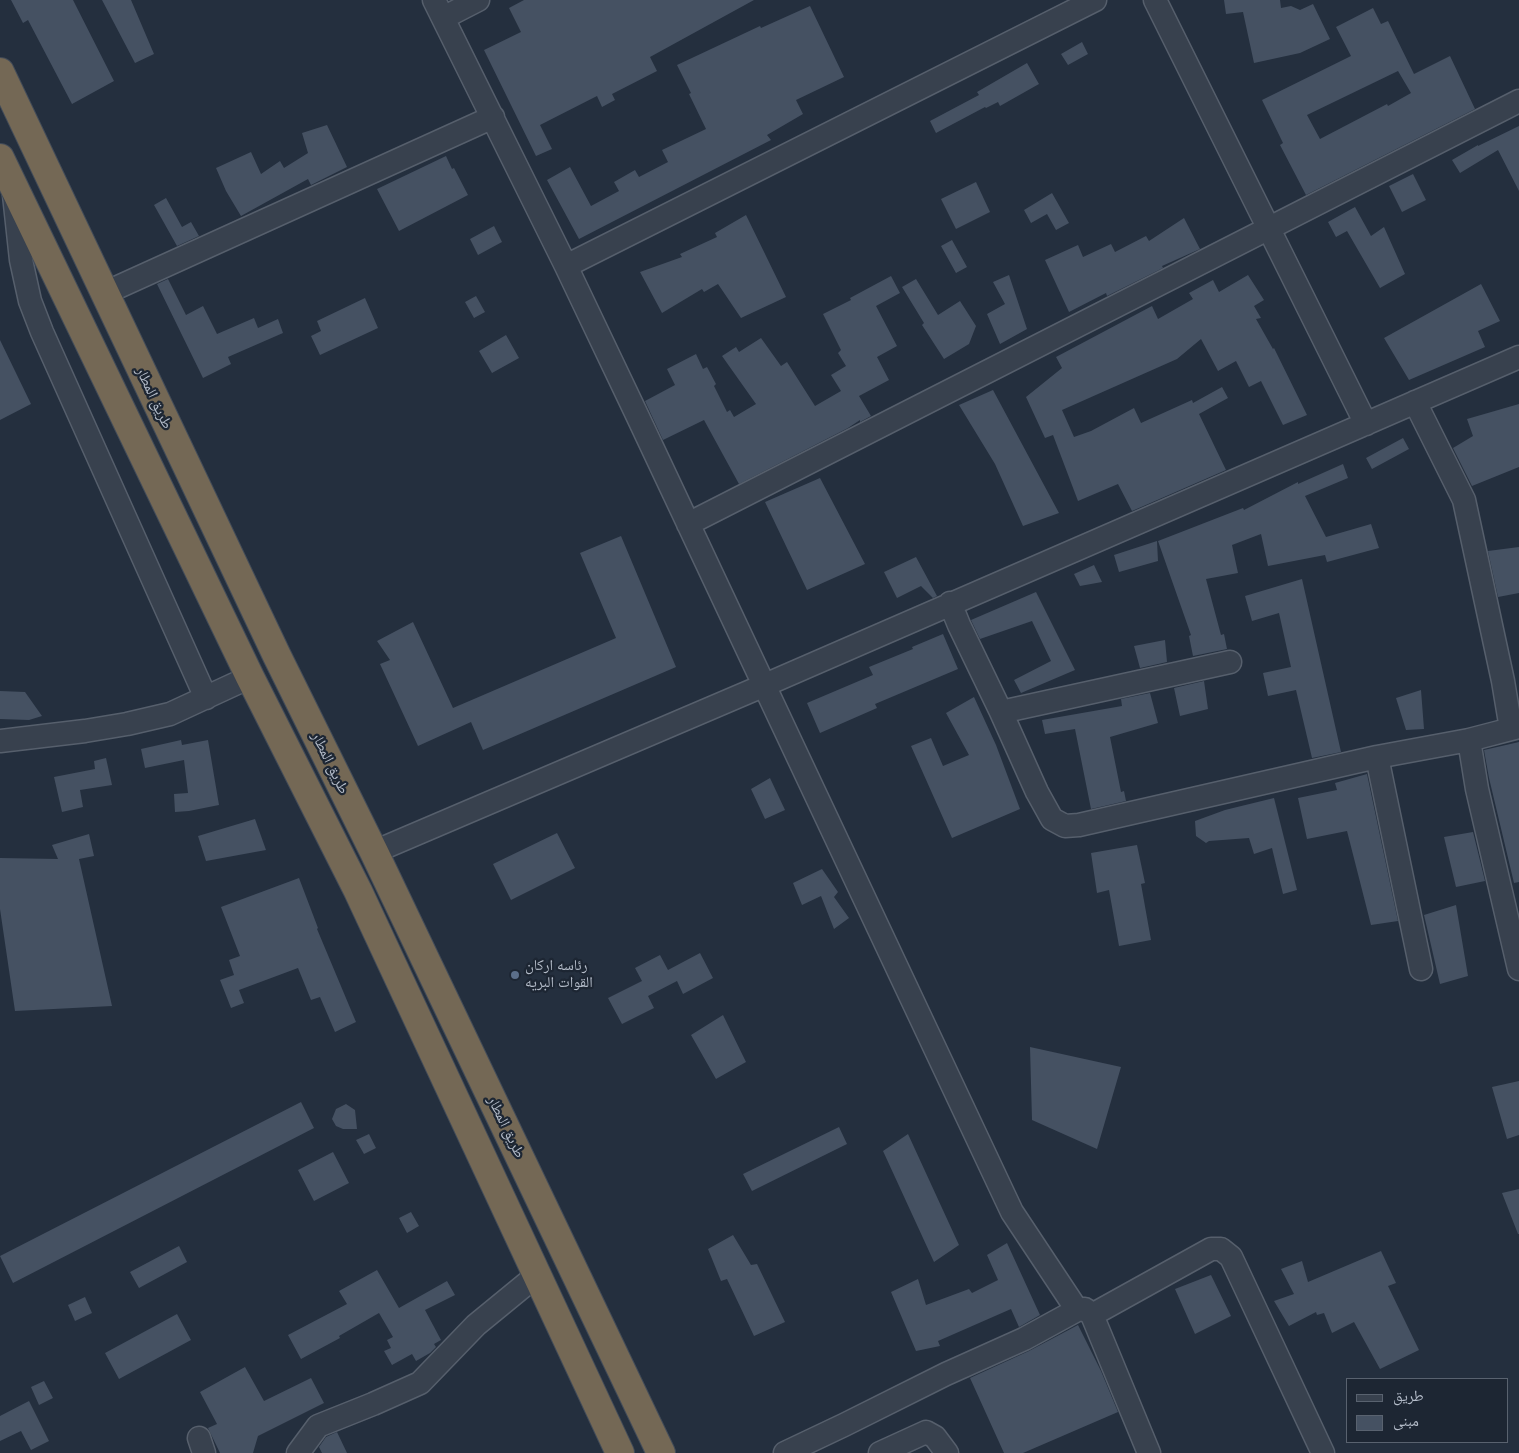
<!DOCTYPE html>
<html>
<head>
<meta charset="utf-8">
<style>
	body { margin:0 }
	#map { position:relative; width:1519px; height:1453px; overflow:hidden; background:#242f3e; font-family:Montserrat,"Noto Naskh Arabic",sans-serif }
	canvas { display:block }
	.legend { position:absolute; left:1346px; top:1378px; width:162px; height:65px; box-sizing:border-box; background:#1d2633; border:1px solid #59626f; margin:0; padding:6px 9px; list-style:none; font-size:15px; color:#b4bcc9 }
	.legend li { display:flex; align-items:center; gap:10px; height:25px }
	.legend b { width:25px; border:1px solid #59626f }
</style>
</head>
<body>
<div id="map">
<canvas width="1519" height="1453"></canvas>
<ul class="legend">
<li><b style="height:6px;background:#38414e"></b>طريق</li>
<li><b style="height:14px;background:#455162"></b>مبنى</li>
</ul>
</div>
<script>
const c = document.querySelector('canvas').getContext('2d');
c.lineJoin = 'round';
function fill(path, color) { c.fillStyle = color; c.fill(path, 'evenodd'); }
const shape = rows => new Path2D(rows.map(r => 'M' + r).join(''));
function strokePath(path, color, width, dash) { c.strokeStyle = color; c.lineWidth = width; c.lineCap = dash ? 'butt' : 'round'; c.setLineDash(dash || []); c.stroke(path); }
function label(font, color, halo, rows, align = 'center') {
  c.font = font + ' Montserrat,"Noto Naskh Arabic",sans-serif'; c.lineWidth = 4.5; c.setLineDash([]); c.textBaseline = 'middle'; c.strokeStyle = halo; c.fillStyle = color; for (const [text, x, y, turn = 0] of rows) {
    c.save(); c.translate(x, y); c.rotate((+turn || 0) * Math.PI / 180); c.textAlign = isNaN(turn) ? turn : align; if (halo) c.strokeText(text, 0, 0); c.fillText(text, 0, 0); c.restore();
  }
}
const building = shape([
	[11,0,73,0,114,81,72,104,28,20,23,23],
	[102,0,131,0,154,54,135,63],
	[524,0,754,0,650,57,657,71,612,94,615,100,602,107,597,96,540,125,552,149,536,156,484,50,521,32,509,8],
	[1224,0,1280,0,1281,8,1291,6,1300,10,1313,4,1330,39,1300,53,1254,63,1243,12,1226,14],
	[810,6,844,77,796,100,803,114,767,135,771,140,579,239,547,180,570,167,591,206,619,191,614,182,635,170,639,177,668,162,662,150,706,129,689,94,691,93,677,65,760,26,761,28],
	[1373,8,1381,24,1388,21,1414,74,1450,56,1475,109,1306,195,1280,145,1283,143,1262,100,1351,56,1336,27],
	[1398,71,1411,93,1388,106,1387,104,1320,139,1307,115],
	[1082,42,1088,54,1068,65,1061,54],
	[1027,63,1039,84,1000,106,998,102,986,108,985,107,936,133,930,121,979,95,977,92],
	[327,125,347,167,311,185,308,179,241,216,226,191,216,168,251,152,261,174,280,161,284,168,308,153,302,133],
	[1519,126,1519,191,1498,150,1460,173,1452,160,1478,145,1478,146],
	[446,156,452,169,454,168,468,195,399,231,377,189],
	[1413,174,1426,200,1402,212,1389,186],
	[976,182,990,212,956,229,941,199],
	[1052,193,1069,223,1056,230,1047,214,1031,223,1024,210],
	[166,198,182,227,191,222,199,236,177,246,154,205],
	[1355,207,1371,236,1384,227,1405,274,1380,288,1347,231,1336,237,1328,222],
	[746,215,786,297,741,318,718,284,704,292,702,289,662,313,640,272,682,257,680,254,717,237,715,233],
	[1184,218,1200,249,1162,266,1163,268,1107,296,1106,293,1069,312,1045,260,1078,245,1083,257,1111,244,1115,252,1146,236,1149,241],
	[494,226,502,242,478,255,470,239],
	[952,240,967,267,956,273,941,246],
	[1009,275,1027,329,1000,344,987,314,1005,304,993,282],
	[1248,275,1264,300,1254,306,1261,318,1256,319,1273,349,1274,348,1307,415,1283,425,1261,381,1249,387,1236,361,1218,371,1201,339,1177,359,1062,410,1074,437,1091,431,1134,408,1141,423,1192,400,1193,403,1222,387,1228,398,1199,414,1226,470,1132,511,1118,484,1078,501,1053,435,1045,438,1026,397,1062,368,1056,357,1152,306,1158,319,1193,299,1189,293,1213,280,1219,292],
	[891,276,900,293,876,306,897,346,877,357,889,380,859,396,871,416,860,422,860,420,848,428,739,484,704,420,663,440,645,401,675,385,667,369,696,354,703,369,707,367,716,384,714,386,727,412,730,410,734,417,756,404,722,356,736,347,739,352,761,338,781,366,787,362,815,406,841,391,831,375,846,366,838,353,841,350,823,314,851,300,850,298],
	[168,279,186,315,203,306,217,334,254,318,258,328,278,319,283,333,228,357,231,364,203,378,157,284],
	[916,279,938,315,960,301,976,326,969,344,944,359,922,325,924,323,902,287],
	[1481,284,1500,321,1478,331,1485,347,1409,380,1384,338],
	[476,296,485,312,474,318,465,302],
	[365,298,378,328,320,355,311,336,321,331,317,321],
	[506,335,519,358,492,373,479,351],
	[0,340,31,404,0,420],
	[993,390,1059,513,1023,526,995,464,959,405],
	[1519,404,1519,467,1472,486,1453,448,1473,436,1467,419],
	[1403,438,1409,449,1372,469,1366,458],
	[1343,464,1348,478,1305,496,1326,537,1371,524,1379,548,1327,562,1325,555,1268,566,1261,534,1232,545,1238,573,1206,579,1221,635,1224,634,1227,649,1193,656,1189,636,1191,635,1158,541,1243,508,1244,510,1298,482,1298,484],
	[820,478,865,564,807,590,765,502],
	[621,536,676,667,483,750,471,722,418,746,380,664,390,660,377,641,413,622,453,708,616,638,580,553],
	[1157,541,1158,561,1119,572,1114,555],
	[1519,547,1519,593,1498,597,1488,551],
	[916,557,937,596,933,598,921,586,897,598,884,572],
	[1094,565,1102,582,1080,586,1074,574],
	[1302,579,1341,752,1312,758,1296,690,1268,696,1263,673,1291,667,1279,613,1252,621,1245,596],
	[1036,592,1075,670,1021,693,1014,680,1051,661,1032,621,980,639,971,620],
	[943,634,958,669,875,704,877,708,820,733,807,703,873,675,869,667,913,649,912,647],
	[1165,640,1167,662,1140,668,1134,646],
	[1204,681,1208,709,1180,716,1174,688],
	[1421,690,1424,729,1406,730,1396,698],
	[0,691,25,692,42,716,29,720,0,719],
	[1150,693,1158,723,1110,737,1121,792,1124,791,1126,801,1091,809,1075,729,1045,734,1042,720,1122,706,1121,699],
	[974,697,996,745,1020,809,952,838,911,746,931,738,943,766,969,755,946,713],
	[181,740,182,745,208,740,219,805,189,811,175,812,174,794,188,793,184,760,145,768,141,749],
	[1519,742,1519,882,1514,883,1489,778,1484,750],
	[106,758,112,785,80,790,83,807,62,812,54,777,95,769,94,761],
	[1367,774,1398,921,1371,925,1347,831,1307,839,1298,798,1337,790,1335,783],
	[770,778,785,810,765,819,751,789],
	[1274,798,1297,890,1283,894,1272,848,1254,854,1249,838,1209,841,1206,843,1196,836,1195,821,1225,810],
	[255,819,266,850,206,861,198,836],
	[1473,832,1485,881,1456,887,1444,837],
	[557,833,575,868,511,900,493,864],
	[89,834,94,856,79,859,112,1006,15,1011,0,909,0,858,58,859,52,845],
	[1137,845,1145,883,1141,884,1151,940,1119,946,1109,890,1097,893,1091,853],
	[822,869,838,892,834,897,849,918,834,929,821,896,802,905,793,883],
	[299,878,318,928,317,929,356,1022,335,1032,320,997,311,1000,298,968,239,990,244,1003,231,1008,220,980,234,975,229,960,240,956,221,907],
	[1456,905,1468,976,1440,984,1424,915],
	[700,953,713,978,683,994,677,981,648,996,654,1008,622,1024,608,998,642,981,635,968,660,955,668,970],
	[723,1015,746,1062,716,1079,691,1035],
	[1030,1047,1121,1067,1097,1149,1032,1120],
	[1519,1081,1519,1135,1507,1139,1492,1087],
	[301,1102,314,1128,13,1283,0,1256],
	[346,1104,355,1110,357,1129,343,1129,336,1126,332,1119,336,1109],
	[839,1127,847,1144,752,1191,743,1174],
	[369,1134,376,1148,364,1154,356,1140],
	[908,1134,959,1245,934,1262,883,1151],
	[333,1152,349,1183,314,1201,298,1170],
	[1519,1189,1519,1234,1518,1234,1502,1193],
	[411,1212,419,1226,407,1233,399,1218],
	[733,1235,751,1265,757,1264,785,1322,754,1336,727,1279,721,1281,708,1249],
	[1007,1243,1040,1315,1019,1327,1011,1309,938,1341,940,1346,916,1351,891,1292,918,1279,926,1305,969,1289,972,1293,998,1280,987,1255],
	[179,1246,187,1262,139,1288,130,1272],
	[1381,1251,1396,1283,1388,1286,1419,1350,1380,1369,1354,1322,1332,1333,1324,1313,1317,1315,1316,1312,1289,1326,1274,1301,1294,1294,1281,1269,1302,1261,1308,1282],
	[377,1270,399,1308,447,1281,455,1295,425,1310,441,1340,434,1344,436,1347,430,1353,416,1361,412,1354,392,1365,384,1351,391,1348,387,1340,393,1337,379,1313,339,1336,340,1338,301,1359,288,1335,347,1304,339,1291],
	[1211,1275,1231,1316,1195,1334,1175,1289],
	[85,1297,92,1313,75,1321,68,1305],
	[177,1314,191,1340,119,1379,105,1353],
	[1078,1325,1101,1371,1118,1412,1023,1453,1004,1453,970,1378,1029,1351],
	[245,1367,264,1401,311,1378,324,1403,258,1436,253,1453,220,1453,208,1428,217,1424,200,1392],
	[44,1381,53,1398,39,1405,31,1387],
	[29,1401,49,1441,31,1450,21,1431,0,1441,0,1416],
	[337,1432,347,1453,322,1453,319,1447,326,1437]
]);
const minor = shape([
	[434,0,566,266,637,415,1012,1212,1077,1310],
	[1155,0,1366,424],
	[443,18,478,0],
	[14,195,21,260,30,301,42,332,206,698],
	[566,266,1095,0],
	[105,293,493,117],
	[1415,402,1464,500,1503,681,1511,729],
	[688,524,1519,101],
	[950,603,959,625,1001,712,1037,792,1052,819,1065,826,1079,825,1377,757,1469,740,1477,789,1519,969],
	[1001,712,1230,662],
	[1469,740,1519,727],
	[0,741,85,731,127,724,170,714,250,677],
	[1377,757,1421,969],
	[374,852,765,685,1519,357],
	[1092,1315,1211,1249,1221,1249,1231,1257,1323,1453],
	[199,1438,204,1453],
	[298,1453,318,1426,373,1404,420,1383,476,1325,537,1275],
	[785,1453,844,1425,946,1374,1024,1339,1077,1310,1085,1309,1092,1315,1149,1453],
	[880,1453,926,1432,935,1437,947,1453]
]);
const highway = shape([
	[0,72,277,656,374,852,661,1453],
	[0,158,250,677,358,891,620,1453]
]);
const markers = [
	[515,975,5,"#5c6f8a"]
];
const streetNames = [
	["طريق المطار",154,398,65],
	["طريق المطار",330,763,64],
	["طريق المطار",506,1127,64]
];
const poiNames = [
	["رئاسه اركان",525,966],
	["القوات البريه",525,983]
];
fill(building, '#455162');
strokePath(minor, '#565f6c', 25);
strokePath(highway, '#434c59', 30);
strokePath(minor, '#38414e', 22);
strokePath(highway, '#746855', 28);
for (const [x, y, r, color] of markers) { const dot = new Path2D(); dot.arc(x, y, r, 0, 2 * Math.PI); c.fillStyle = color; c.fill(dot); strokePath(dot, '#1d2633', 2); }
label('15px', '#b4bcc9', '#1d2633', streetNames);
label('15px', '#b4bcc9', '#1d2633', poiNames, 'left');
</script>
</body>
</html>
